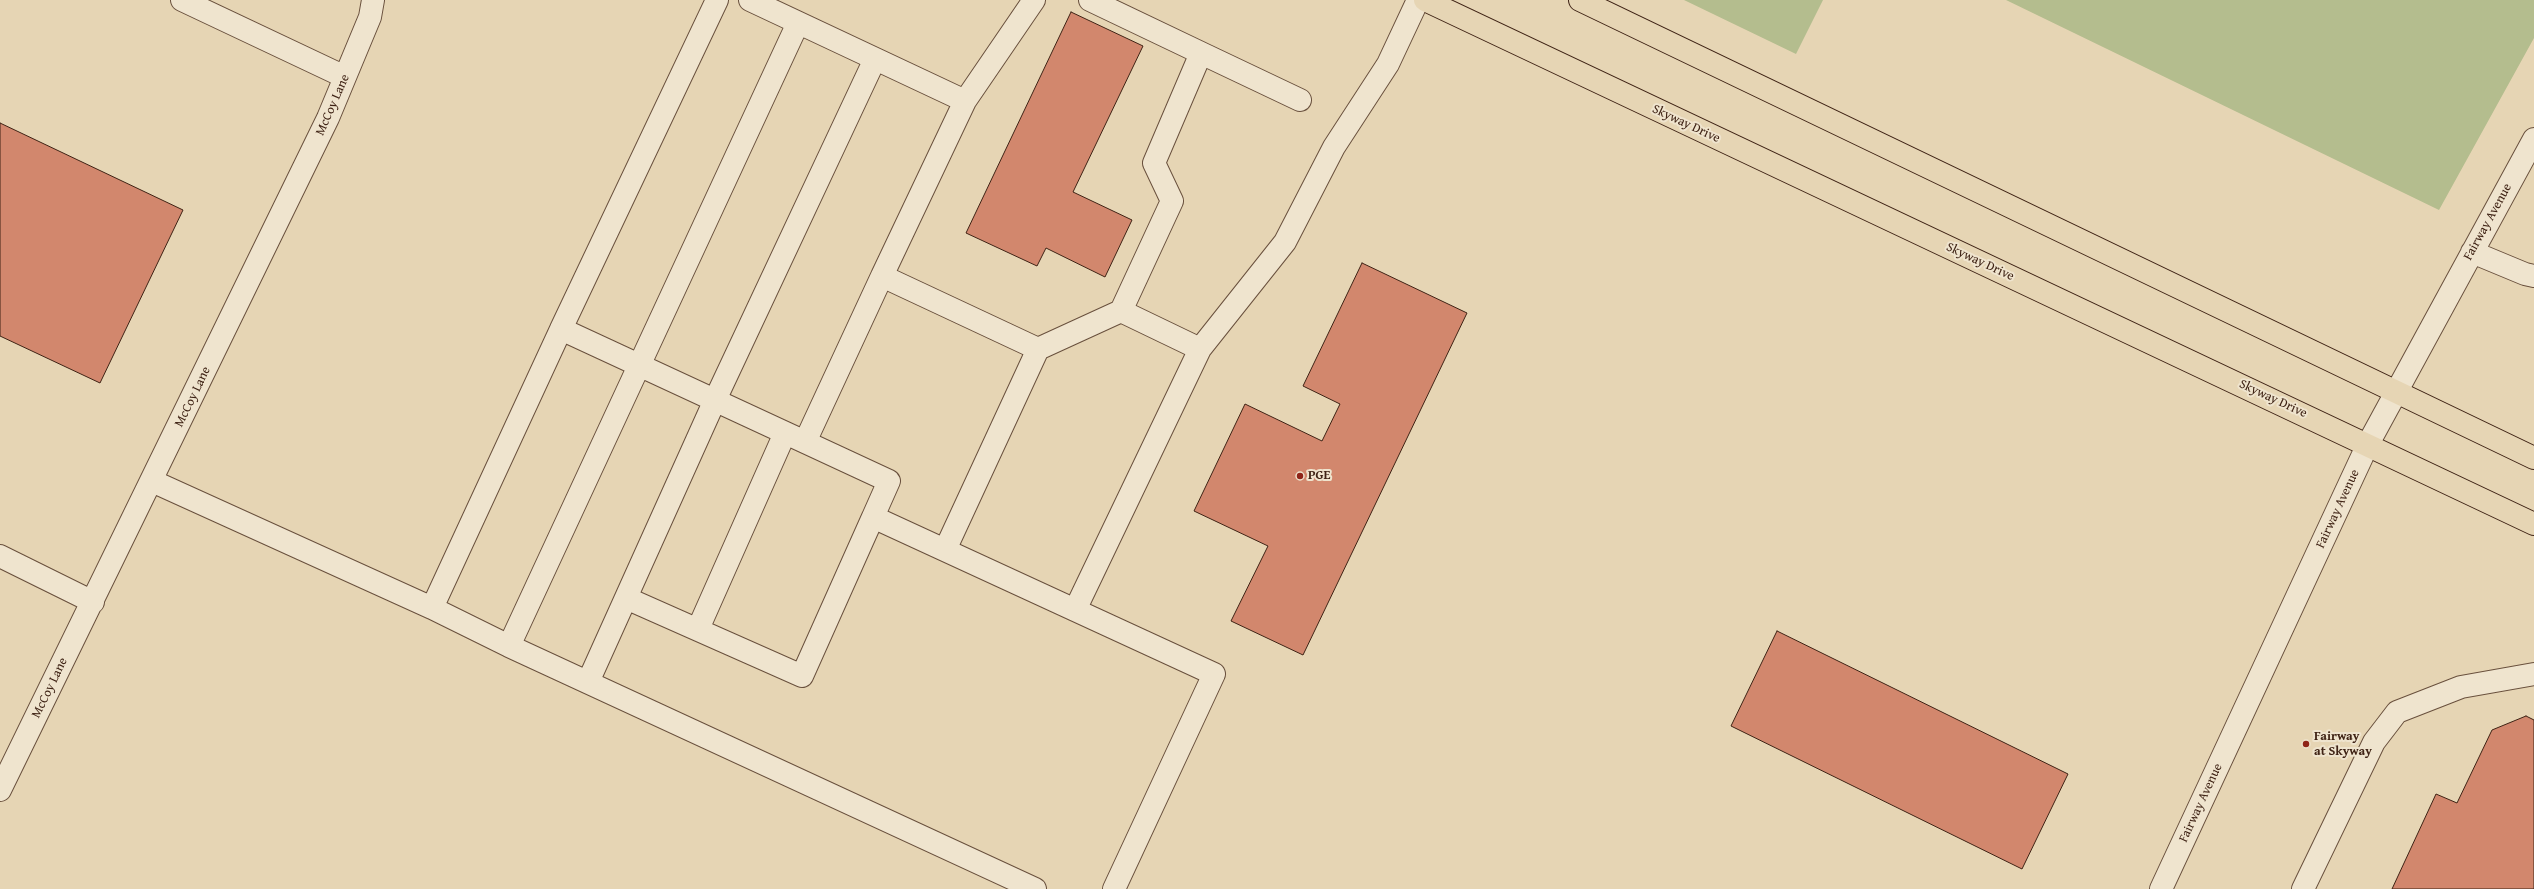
<!DOCTYPE html>
<html>
<head>
<meta charset="utf-8">
<style>
	body { margin:0 }
	canvas { display:block; background:#e6d5b4 }
</style>
</head>
<body>
<canvas width="2534" height="889"></canvas>
<script>
const c = document.querySelector('canvas').getContext('2d');
c.lineJoin = 'round';
function fill(path, color) { c.fillStyle = color; c.fill(path, 'evenodd'); }
const shape = rows => new Path2D(rows.map(r => 'M' + r).join(''));
function strokePath(path, color, width, dash) { c.strokeStyle = color; c.lineWidth = width; c.lineCap = dash ? 'butt' : 'round'; c.setLineDash(dash || []); c.stroke(path); }
function label(font, color, halo, rows, align = 'center') {
  c.font = font + ' "Gentium Book Plus",serif'; c.lineWidth = 4; c.setLineDash([]); c.textBaseline = 'middle'; c.strokeStyle = halo; c.fillStyle = color; for (const [text, x, y, turn = 0] of rows) {
    c.save(); c.translate(x, y); c.rotate((+turn || 0) * Math.PI / 180); c.textAlign = isNaN(turn) ? turn : align; if (halo) c.strokeText(text, 0, 0); c.fillText(text, 0, 0); c.restore();
  }
}
const green = shape([
	[1684,0,1823,0,1796,54],
	[2006,0,2534,0,2534,38,2439,210]
]);
const building = shape([
	[1071,12,1143,46,1073,192,1132,220,1105,277,1046,248,1037,266,966,233,1071,12],
	[0,123,183,210,100,383,0,336,0,123],
	[1362,263,1467,313,1303,655,1231,621,1268,546,1194,511,1245,404,1322,441,1340,404,1303,386,1362,263],
	[1777,631,2068,774,2022,869,1731,726,1777,631],
	[2526,716,2534,720,2534,889,2392,889,2436,794,2457,803,2492,730,2526,716]
]);
const minor = shape([
	[182,0,345,77],
	[750,0,965,101,882,276],
	[1201,53,1300,100],
	[965,101,1034,0],
	[2472,252,2525,274,2534,276],
	[1121,311,1200,349],
	[561,329,717,0],
	[1038,349,1121,311,1172,201,1154,163,1201,53,1090,0],
	[805,442,889,481,873,517],
	[152,481,432,608,509,646,1035,889],
	[0,556,93,602],
	[626,598,802,676,873,517,1214,674,1114,889],
	[432,608,561,329,805,442,882,276,1038,349,945,550],
	[1075,610,1200,349,1285,242,1334,147,1388,64,1418,0],
	[698,629,785,433],
	[509,646,798,23],
	[588,682,715,400,875,59],
	[0,790,328,118,370,17,373,0],
	[2161,889,2368,444,2534,139],
	[2303,889,2374,742,2397,712,2461,687,2534,674]
]);
const major = shape([
	[1425,0,2534,524],
	[1580,0,2534,458]
]);
const markers = [
	[1300,476,4,"#8f2418"],
	[2306,744,4,"#8f2418"]
];
const streetNames = [
	["McCoy Lane",333,105,-66],
	["Skyway Drive",1686,124,25],
	["Fairway Avenue",2488,222,-61],
	["Skyway Drive",1980,262,25],
	["McCoy Lane",193,397,-64],
	["Skyway Drive",2273,399,25],
	["Fairway Avenue",2338,509,-65],
	["McCoy Lane",50,688,-64],
	["Fairway Avenue",2201,803,-65]
];
const poiNames = [
	["PGE",1308,476],
	["Fairway",2314,737],
	["at Skyway",2314,752]
];
fill(green, '#b4bd8e');
fill(building, '#d2876d');
strokePath(building, '#3f2315', 1);
strokePath(minor, '#69503d', 24);
strokePath(major, '#3f2315', 24);
strokePath(minor, '#efe4ce', 22);
strokePath(major, '#e6d5b4', 22);
for (const [x, y, r, color] of markers) { const dot = new Path2D(); dot.arc(x, y, r, 0, 2 * Math.PI); c.fillStyle = color; c.fill(dot); strokePath(dot, '#efe4ce', 1.5); }
label('13px', '#3f2315', '#efe4ce', streetNames);
label('bold 13px', '#3f2315', '#efe4ce', poiNames, 'left');
</script>
</body>
</html>
